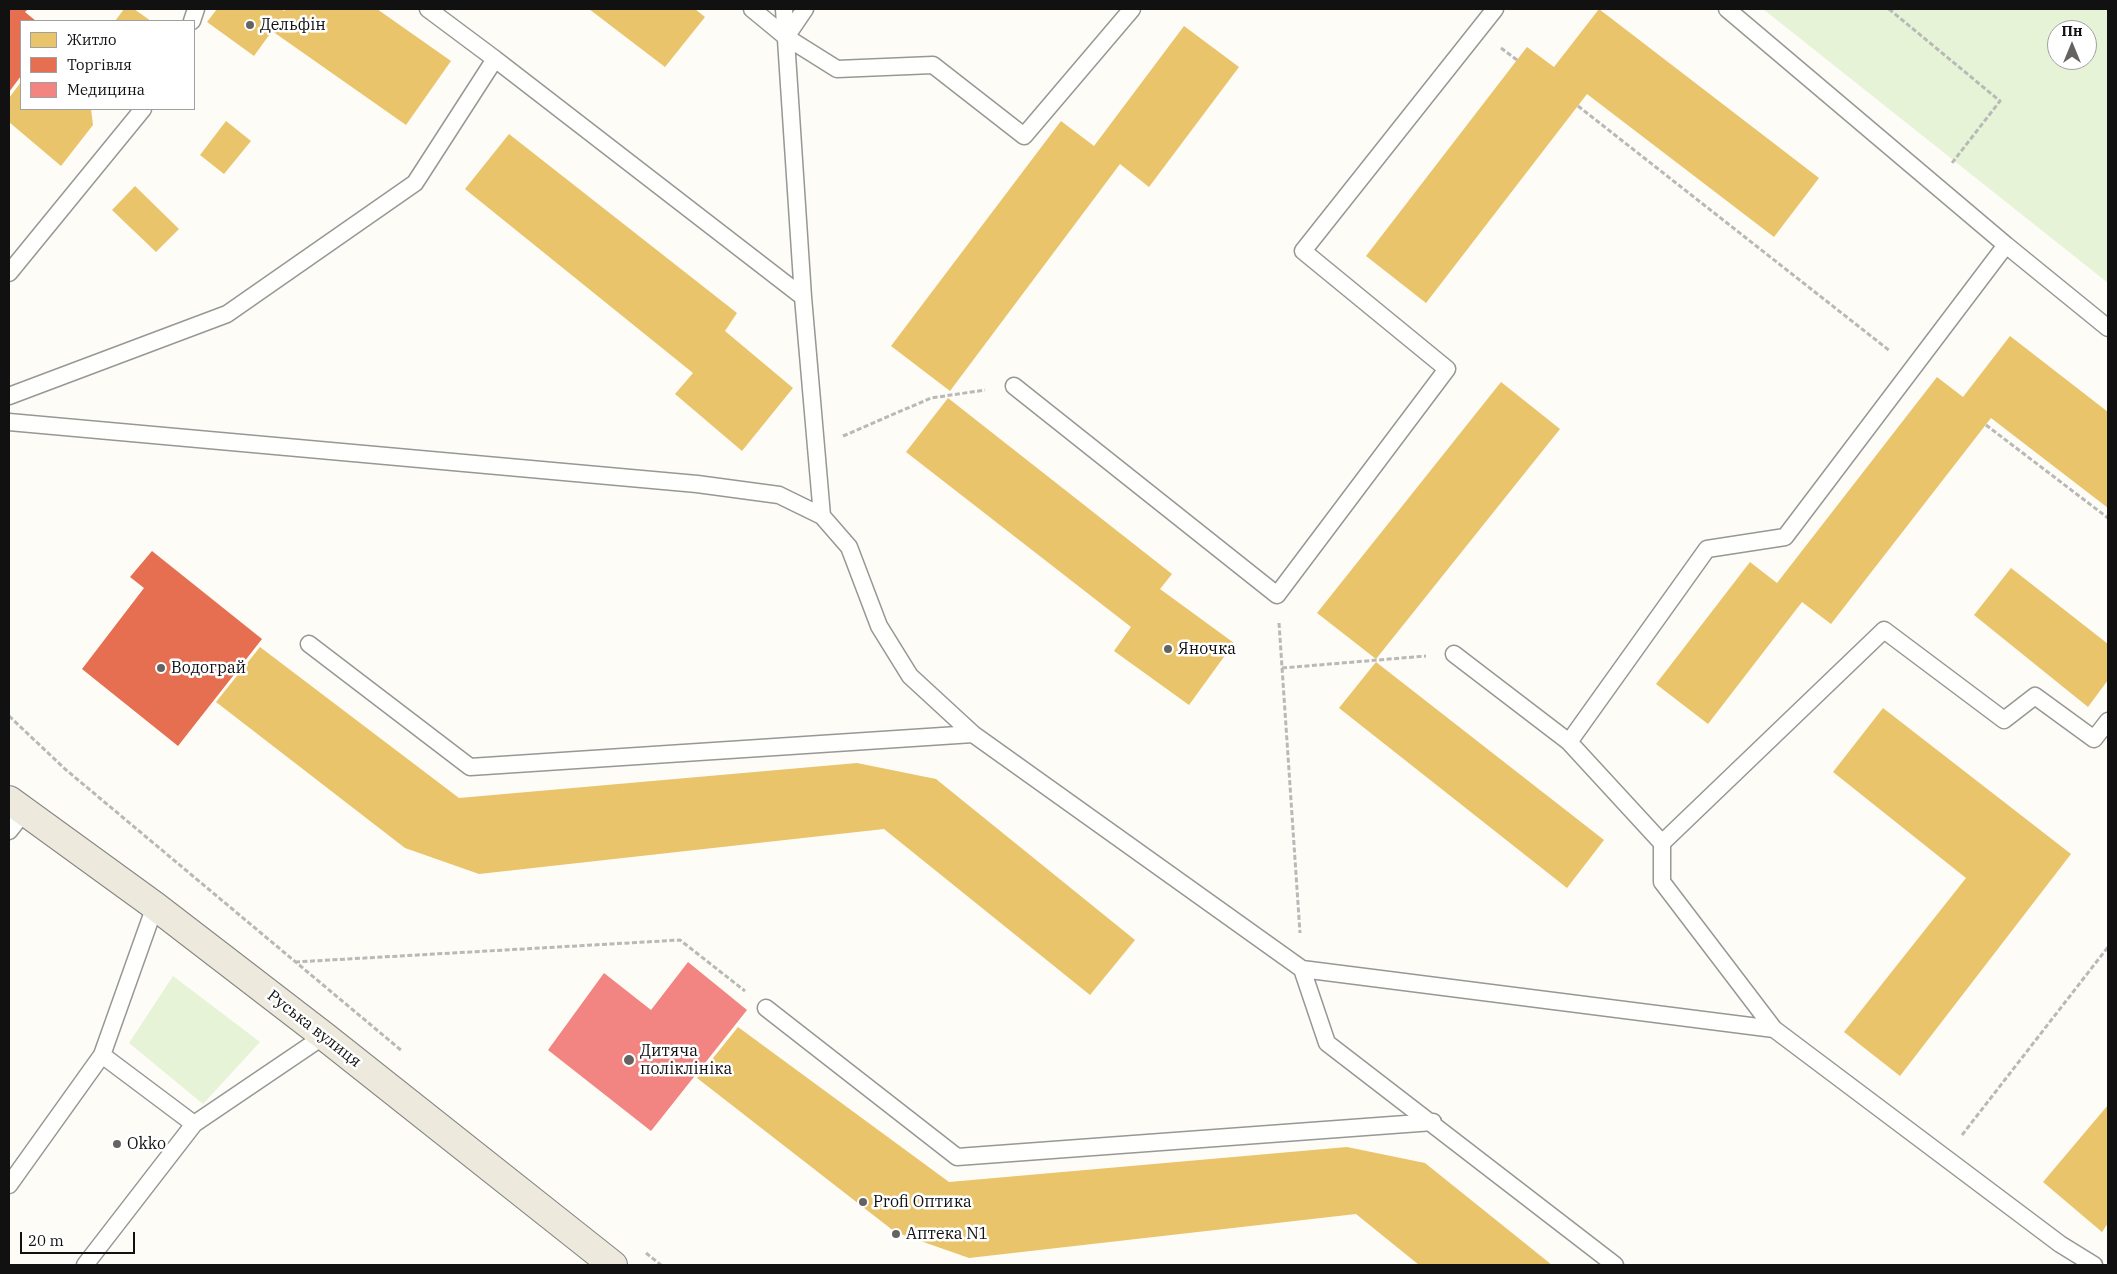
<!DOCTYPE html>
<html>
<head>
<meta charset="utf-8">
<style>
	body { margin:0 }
	#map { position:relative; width:2117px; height:1274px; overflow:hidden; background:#fdfcf7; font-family:"IBM Plex Serif",serif }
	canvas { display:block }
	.frame { position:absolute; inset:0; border:10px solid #111; pointer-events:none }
	.legend { position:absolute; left:20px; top:20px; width:175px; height:90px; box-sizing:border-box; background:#fff; border:1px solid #a0a0a0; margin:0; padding:6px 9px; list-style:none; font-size:15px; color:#111 }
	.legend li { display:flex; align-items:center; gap:10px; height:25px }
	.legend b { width:25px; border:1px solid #a0a0a0 }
	.north { position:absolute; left:2047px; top:20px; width:50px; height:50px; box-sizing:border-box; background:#fff; border:1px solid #a0a0a0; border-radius:50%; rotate:0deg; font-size:14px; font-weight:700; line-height:20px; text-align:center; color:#111 }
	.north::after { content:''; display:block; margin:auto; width:18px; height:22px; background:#646362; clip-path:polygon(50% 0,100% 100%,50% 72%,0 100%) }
	.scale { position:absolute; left:20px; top:1232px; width:115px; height:22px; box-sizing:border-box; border:2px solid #111; border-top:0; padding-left:6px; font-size:15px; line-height:18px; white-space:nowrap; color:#111; -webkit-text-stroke:4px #fff; paint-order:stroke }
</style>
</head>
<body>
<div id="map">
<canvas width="2117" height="1274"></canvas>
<div class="frame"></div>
<ul class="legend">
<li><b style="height:14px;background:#e9c46a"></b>Житло</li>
<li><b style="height:14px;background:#e76f51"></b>Торгівля</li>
<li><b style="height:14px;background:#f28482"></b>Медицина</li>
</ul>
<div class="north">Пн</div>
<div class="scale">20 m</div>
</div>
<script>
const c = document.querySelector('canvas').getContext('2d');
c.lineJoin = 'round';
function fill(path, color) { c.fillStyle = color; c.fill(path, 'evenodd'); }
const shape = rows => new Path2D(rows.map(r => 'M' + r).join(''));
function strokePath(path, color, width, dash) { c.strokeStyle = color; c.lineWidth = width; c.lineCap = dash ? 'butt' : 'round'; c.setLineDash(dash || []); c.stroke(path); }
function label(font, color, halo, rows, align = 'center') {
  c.font = font + ' "IBM Plex Serif",serif'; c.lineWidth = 5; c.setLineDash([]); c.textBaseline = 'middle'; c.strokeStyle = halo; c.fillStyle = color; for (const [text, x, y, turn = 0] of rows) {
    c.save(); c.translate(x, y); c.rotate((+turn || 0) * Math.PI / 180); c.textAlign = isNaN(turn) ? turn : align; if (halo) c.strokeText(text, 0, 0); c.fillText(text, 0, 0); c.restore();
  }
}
const green = shape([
	[1763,9,2108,9,2108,283],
	[2057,30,2087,30,2087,60,2057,60],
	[173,976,260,1042,203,1104,129,1043]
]);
const homes = shape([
	[124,9,134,9,151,21,115,21],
	[217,9,281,9,284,11,286,9,377,9,451,61,406,125,272,31,254,56,207,22],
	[589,9,695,9,705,17,665,67],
	[1599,9,1819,178,1774,237,1587,94,1426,303,1366,256,1527,47,1554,67],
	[1184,26,1239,67,1149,187,1120,164,950,391,891,346,1061,121,1094,146],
	[21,82,21,109,91,109,93,125,61,166,9,122,9,98],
	[226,121,251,141,224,174,200,155],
	[509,134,737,313,725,331,793,388,742,451,675,394,693,373,465,189],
	[135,186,179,229,156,252,112,210],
	[2010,336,2108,412,2108,508,1991,418,1831,624,1802,602,1708,724,1656,684,1750,562,1777,583,1937,377,1963,397],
	[1501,382,1560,429,1376,659,1317,613],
	[948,398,1172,574,1160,589,1234,643,1189,705,1114,651,1131,627,906,452],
	[2011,568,2108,644,2108,680,2088,707,1974,615],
	[260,647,459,798,857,763,936,779,1135,940,1090,995,884,829,479,874,405,848,216,702],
	[1376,662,1604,840,1567,888,1339,708],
	[1883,708,2071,854,1900,1076,1844,1032,1966,878,1833,772],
	[738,1027,949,1182,1347,1147,1425,1163,1552,1265,1419,1265,1356,1214,969,1258,895,1232,697,1078],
	[2108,1105,2108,1223,2102,1232,2043,1182]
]);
const shops = shape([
	[9,9,28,9,25,12,36,21,21,21,21,76,9,92],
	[152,551,262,639,178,746,82,669,144,588,130,577]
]);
const health = shape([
	[688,962,747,1010,651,1131,548,1050,604,973,651,1010]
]);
const path = shape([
	[1889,9,2000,101,1952,163],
	[1501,48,1517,60],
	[1578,106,1890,351],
	[1986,425,2108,518],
	[843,436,931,398,985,390],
	[1279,623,1300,933],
	[1282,668,1426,656],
	[9,716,65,769,402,1051],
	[295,962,680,940,745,991],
	[1962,1135,2108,947],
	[646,1253,661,1265]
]);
const service = shape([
	[752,9,786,37],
	[784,9,803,297,822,516],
	[805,9,786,37,837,69,933,65,1024,136,1132,9],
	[192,21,196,9],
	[495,59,803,297],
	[2006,245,2108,328],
	[9,273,143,109],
	[1014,386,1277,595,1447,369,1303,251,1495,9],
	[9,396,227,314,415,183,495,59,428,9],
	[9,422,697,484,779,495,822,516,849,547,879,626,910,676,973,734,1302,969,1327,1043,1615,1265],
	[309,644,470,767,973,734],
	[1454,654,1569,742,1662,843,1662,882,1774,1029,2060,1244,2094,1265],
	[1569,742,1707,549,1785,537,2006,245,1727,9],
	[9,831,24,812],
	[1662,843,1884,630,2004,720,2035,696,2094,739,2108,721],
	[1302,969,1774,1029],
	[766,1008,957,1157,1433,1122],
	[102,1055,194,1124],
	[9,1185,102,1055,155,906],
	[85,1265,194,1124,324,1036]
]);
const primary = shape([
	[9,800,155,906,324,1036,613,1265]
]);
const markers = [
	[250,25,5,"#646362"],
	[1168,649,5,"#646362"],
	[161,668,5,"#646362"],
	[629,1060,6,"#646362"],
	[117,1144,5,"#646362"],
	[863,1202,5,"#646362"],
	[896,1234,5,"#646362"]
];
const poiNames = [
	["Дельфін",260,25],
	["Яночка",1178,649],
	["Водограй",171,668],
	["Дитяча",640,1051],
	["поліклініка",640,1069],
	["Okko",127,1144],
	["Profi Оптика",873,1202],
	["Аптека N1",906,1234]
];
const streetNames = [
	["Руська вулиця",314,1029,38]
];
fill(green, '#e7f3d7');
fill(homes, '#e9c46a');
fill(shops, '#e76f51');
fill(health, '#f28482');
strokePath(service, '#979795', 19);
strokePath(primary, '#858482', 30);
strokePath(path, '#b9b9b8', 3, [5, 2.5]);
strokePath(service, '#fffffe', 16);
strokePath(primary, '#ede9dc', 28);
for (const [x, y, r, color] of markers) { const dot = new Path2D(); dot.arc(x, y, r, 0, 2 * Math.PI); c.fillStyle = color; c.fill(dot); strokePath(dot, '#fff', 2); }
label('16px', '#111', '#fff', poiNames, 'left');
label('16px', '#111', '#fff', streetNames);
</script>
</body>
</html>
